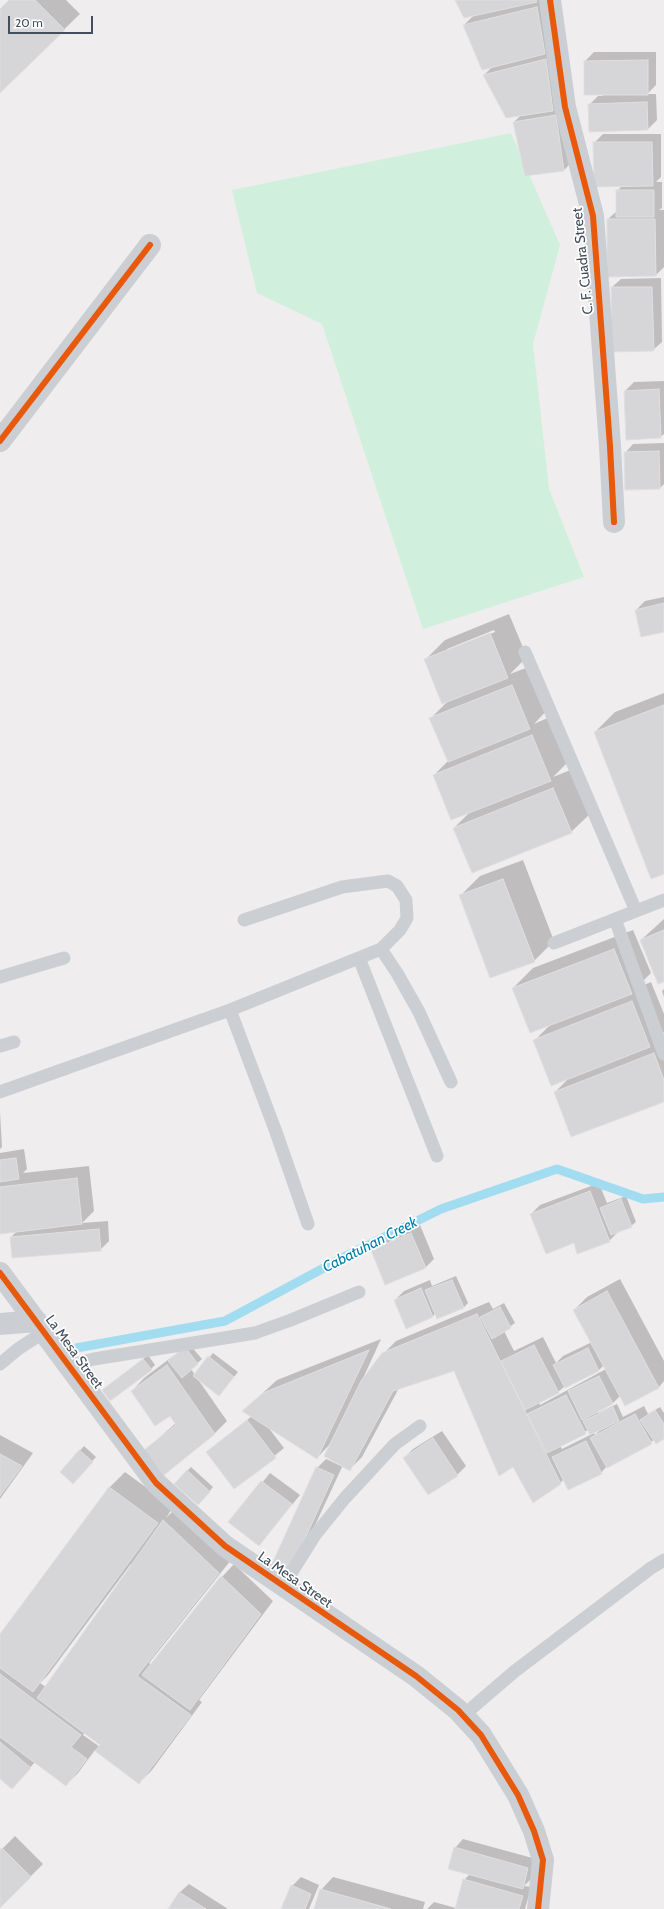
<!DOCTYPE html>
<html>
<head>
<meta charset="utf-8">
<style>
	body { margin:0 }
	#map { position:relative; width:664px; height:1909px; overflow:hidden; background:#efeded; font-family:Cabin,sans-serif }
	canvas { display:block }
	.scale { position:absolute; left:8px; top:16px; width:85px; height:18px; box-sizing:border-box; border:2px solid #434f5c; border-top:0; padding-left:5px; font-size:12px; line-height:14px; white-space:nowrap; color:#434f5c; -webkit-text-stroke:3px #fff; paint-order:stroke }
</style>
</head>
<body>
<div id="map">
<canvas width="664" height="1909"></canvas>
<div class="scale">20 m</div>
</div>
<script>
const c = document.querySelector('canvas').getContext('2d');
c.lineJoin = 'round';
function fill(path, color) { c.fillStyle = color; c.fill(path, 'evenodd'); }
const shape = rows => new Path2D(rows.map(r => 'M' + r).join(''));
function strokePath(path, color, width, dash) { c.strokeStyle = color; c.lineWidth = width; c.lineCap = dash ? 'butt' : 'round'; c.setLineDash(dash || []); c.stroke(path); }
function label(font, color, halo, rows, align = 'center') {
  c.font = font + ' Cabin,sans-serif'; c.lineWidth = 3.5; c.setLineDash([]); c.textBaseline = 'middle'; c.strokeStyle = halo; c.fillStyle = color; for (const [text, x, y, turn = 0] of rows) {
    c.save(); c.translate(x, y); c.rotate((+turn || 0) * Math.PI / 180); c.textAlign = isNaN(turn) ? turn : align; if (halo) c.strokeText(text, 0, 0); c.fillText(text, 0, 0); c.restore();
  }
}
const green = shape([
	[511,133,560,245,533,344,549,489,584,577,423,629,322,324,257,293,232,190]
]);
const shadow = shape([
	[10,0,66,0,80,14,0,91,0,10],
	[457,0,550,0,576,158,564,170,514,122,521,115,484,75,493,66,464,25,474,15],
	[594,52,656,52,656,85,647,94,656,94,657,120,648,129,589,105,598,96,603,96,585,61],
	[603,134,661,134,661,177,656,182,662,182,662,208,659,210,664,210,664,267,656,275,608,219,617,211,617,191,622,186,594,143],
	[661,278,662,342,653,350,612,287,621,279],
	[664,381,664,434,660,437,625,391,634,382],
	[664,443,664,484,660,488,625,453,633,444],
	[664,597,664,631,636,610,645,601],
	[509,614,527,657,510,674,531,666,549,708,534,724,552,716,570,760,553,777,573,769,591,813,571,832,454,828,471,811,434,775,448,761,431,718,448,701,425,660,445,640],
	[494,630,495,632,447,651,447,649],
	[664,693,664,873,595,732,615,712],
	[523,860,554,941,534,961,460,896,480,876],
	[664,919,664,980,641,940],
	[633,930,651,973,635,989,651,982,664,1014,664,1032,654,1042,664,1038,664,1100,555,1092,569,1078,534,1041,551,1024,513,988,533,968],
	[664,989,664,997,662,991],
	[0,1112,2,1147,0,1149],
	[24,1149,27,1169,23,1173,89,1166,94,1211,82,1223,108,1221,109,1241,100,1250,11,1237,17,1231,0,1233,0,1153],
	[599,1183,607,1203,626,1196,636,1222,631,1226,618,1232,609,1241,574,1242,531,1214,540,1205],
	[420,1225,434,1259,426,1267,372,1251,380,1242],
	[456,1276,468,1303,464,1307,436,1313,433,1316,406,1327,395,1300,404,1291,430,1280,432,1286],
	[620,1279,664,1361,664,1381,659,1387,626,1404,621,1395,613,1403,597,1411,598,1413,617,1404,623,1417,644,1406,648,1414,660,1407,664,1413,664,1438,654,1440,607,1466,601,1473,564,1479,560,1483,514,1466,455,1370,399,1388,362,1457,350,1469,343,1465,297,1564,317,1468,326,1459,341,1466,341,1464,330,1444,317,1458,268,1427,284,1448,235,1488,207,1452,252,1416,243,1411,277,1380,381,1339,360,1385,383,1354,396,1341,489,1302,493,1309,504,1303,515,1323,504,1331,514,1351,543,1337,556,1363,563,1356,592,1342,574,1310,587,1297],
	[604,1365,606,1369,540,1405,539,1402,558,1392,565,1386,599,1370],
	[588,1430,590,1435,562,1449,560,1446],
	[600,1430,595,1435,594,1432],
	[189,1344,202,1359,191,1369,195,1375,213,1353,238,1372,219,1395,197,1378,227,1421,215,1433,164,1473,145,1450,176,1423,170,1415,132,1391,144,1378],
	[148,1355,155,1365,151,1369,108,1386],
	[442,1431,466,1466,457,1475,404,1458,413,1449],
	[0,1435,33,1453,0,1499],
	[84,1446,96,1457,77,1478,61,1472],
	[191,1467,213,1487,202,1500,187,1471],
	[125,1472,173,1507,166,1518,176,1508,231,1560,149,1663,152,1665,222,1577,234,1564,273,1601,199,1700,202,1702,152,1770,139,1783,95,1750,78,1773,66,1785,35,1762,20,1779,0,1777,0,1636,109,1488],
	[131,1564,132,1565,46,1687,40,1683,48,1675],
	[85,1732,101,1745,100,1747,83,1735],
	[270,1473,300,1495,259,1545,230,1522],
	[15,1836,43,1864,0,1907,0,1851],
	[463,1839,536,1859,531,1879,524,1886,531,1887,525,1909,427,1909,434,1902,456,1908,464,1880,470,1874,455,1848],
	[301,1877,319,1885,309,1909,282,1909,292,1886],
	[333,1877,425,1902,423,1909,315,1909,321,1890],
	[189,1884,228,1909,170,1909,180,1892]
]);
const stream = shape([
	[76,1348,225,1321,348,1255,441,1209,557,1169,643,1199,664,1197]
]);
const building = shape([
	[9,0,35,0,65,30,0,93,0,9,9,0],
	[455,0,536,0,537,2,464,18,455,0],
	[537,7,545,54,482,70,463,25,537,7],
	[546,59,553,111,506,118,483,75,546,59],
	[648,60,648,95,584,95,584,61,648,60],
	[647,102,648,130,589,132,588,104,647,102],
	[556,115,564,171,525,176,513,122,556,115],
	[593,142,652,142,653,186,594,187,593,142],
	[616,190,654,190,654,217,616,217,616,190],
	[607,219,655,219,656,276,607,277,607,219],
	[611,287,652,287,654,351,612,352,611,287],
	[659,389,661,438,626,440,624,391,659,389],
	[659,451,660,489,625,490,624,452,659,451],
	[664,603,664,632,641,637,635,610,664,603],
	[490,633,508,678,442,704,424,659,490,633],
	[512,685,530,729,448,762,429,718,512,685],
	[664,705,664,874,651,879,594,732,664,705],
	[532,735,551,781,451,820,433,775,532,735],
	[553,788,572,833,472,873,453,828,553,788],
	[503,879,535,962,490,978,459,895,503,879],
	[664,930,664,982,658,984,640,940,664,930],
	[614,949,632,994,530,1033,512,988,614,949],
	[632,1001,650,1047,551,1086,533,1040,632,1001],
	[654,1053,664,1080,664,1102,571,1137,554,1092,654,1053],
	[16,1158,19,1179,0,1182,0,1160,16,1158],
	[77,1178,82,1224,0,1234,0,1187,77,1178],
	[590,1191,610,1242,577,1254,574,1243,546,1254,530,1214,590,1191],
	[621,1199,632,1227,611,1235,600,1208,621,1199],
	[99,1229,101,1251,12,1258,10,1237,99,1229],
	[411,1233,426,1268,385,1285,371,1250,411,1233],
	[452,1280,464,1308,437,1319,425,1290,452,1280],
	[421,1288,433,1317,406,1329,394,1300,421,1288],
	[607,1291,659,1388,625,1406,573,1310,607,1291],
	[500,1307,511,1328,492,1339,480,1317,500,1307],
	[477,1314,561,1484,533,1503,513,1467,499,1476,454,1371,393,1391,350,1471,324,1456,361,1381,382,1353,477,1314],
	[534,1345,559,1393,525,1410,501,1361,534,1345],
	[185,1347,198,1364,182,1378,168,1361,185,1347],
	[588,1348,599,1371,565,1388,553,1365,588,1348],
	[369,1350,317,1459,242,1411,263,1393,369,1350],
	[208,1356,234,1377,219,1396,193,1376,208,1356],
	[143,1359,152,1370,110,1401,102,1390,143,1359],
	[167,1365,215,1434,164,1475,144,1450,176,1425,170,1416,155,1426,131,1391,167,1365],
	[599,1376,613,1404,582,1420,568,1391,599,1376],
	[566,1395,586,1434,547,1453,527,1414,566,1395],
	[613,1407,619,1421,590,1435,583,1421,613,1407],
	[655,1410,664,1424,664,1439,656,1444,640,1420,655,1410],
	[635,1414,652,1444,607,1468,590,1438,635,1414],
	[247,1420,276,1458,234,1489,206,1452,247,1420],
	[433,1438,458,1476,428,1495,403,1458,433,1438],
	[586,1441,602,1474,568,1490,552,1457,586,1441],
	[79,1450,93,1462,73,1484,60,1472,79,1450],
	[0,1454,22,1466,0,1496,0,1454],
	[316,1467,334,1475,289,1574,271,1566,316,1467],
	[187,1470,210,1492,198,1505,174,1484,187,1470],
	[261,1481,292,1504,259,1546,228,1522,261,1481],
	[109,1487,158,1523,33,1692,0,1668,0,1634,109,1487],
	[163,1520,219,1573,137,1676,191,1715,139,1784,95,1751,100,1745,37,1698,163,1520],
	[221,1576,261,1614,190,1710,142,1675,221,1576],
	[0,1674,81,1735,71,1747,87,1759,66,1786,0,1737,0,1674],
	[0,1742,31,1768,12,1789,0,1779,0,1742],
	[454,1847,528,1868,523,1889,448,1869,454,1847],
	[2,1848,31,1877,0,1908,0,1849,2,1848],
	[463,1879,523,1896,519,1909,455,1909,463,1879],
	[291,1885,311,1894,305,1909,281,1909,291,1885],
	[320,1889,391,1909,314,1909,320,1889],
	[179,1892,206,1909,168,1909,179,1892]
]);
const service = shape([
	[525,652,636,911],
	[615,919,664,1054],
	[554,943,664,900],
	[381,949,397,973,419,1012,451,1082],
	[359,958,437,1156],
	[0,977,64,958],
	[230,1010,276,1132,308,1224],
	[0,1046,14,1042],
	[0,1092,230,1010,381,949,400,930,407,918,406,900,397,886,388,881,380,882,342,887,244,920],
	[0,1364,18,1349,44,1332],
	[71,1368,82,1362,94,1359,255,1333,291,1320,359,1292],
	[283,1586,315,1535,345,1498,395,1444,420,1426],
	[464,1717,473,1707,515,1671,651,1568,664,1560]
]);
const minor = shape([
	[550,0,565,107,593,216,610,446,614,522],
	[0,441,150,245],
	[0,1273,156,1483,225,1546,416,1676,458,1710,481,1735,518,1795,534,1831,543,1860,538,1909],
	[0,1324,36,1321]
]);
const cycleway = shape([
	[550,0,565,107,593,216,610,446,614,522],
	[0,441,150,245],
	[0,1273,156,1483,225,1546,416,1676,458,1710,481,1735,518,1795,534,1831,543,1860,538,1909]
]);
const streetNames = [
	["C. F. Cuadra Street",583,261,-96],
	["La Mesa Street",74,1352,54],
	["La Mesa Street",295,1580,35]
];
const waterNames = [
	["Cabatuhan Creek",370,1245,-27]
];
fill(green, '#d0f0dd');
fill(shadow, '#0003');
strokePath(stream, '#a1dcf1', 9);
fill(building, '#d6d5d7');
strokePath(building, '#e0dfe0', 1);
strokePath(service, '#cbced2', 13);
strokePath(minor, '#cbced2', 22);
strokePath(cycleway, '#e8590c', 6);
label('14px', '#434f5c', '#fff', streetNames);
label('italic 15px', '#017eaa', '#fff', waterNames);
</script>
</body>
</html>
